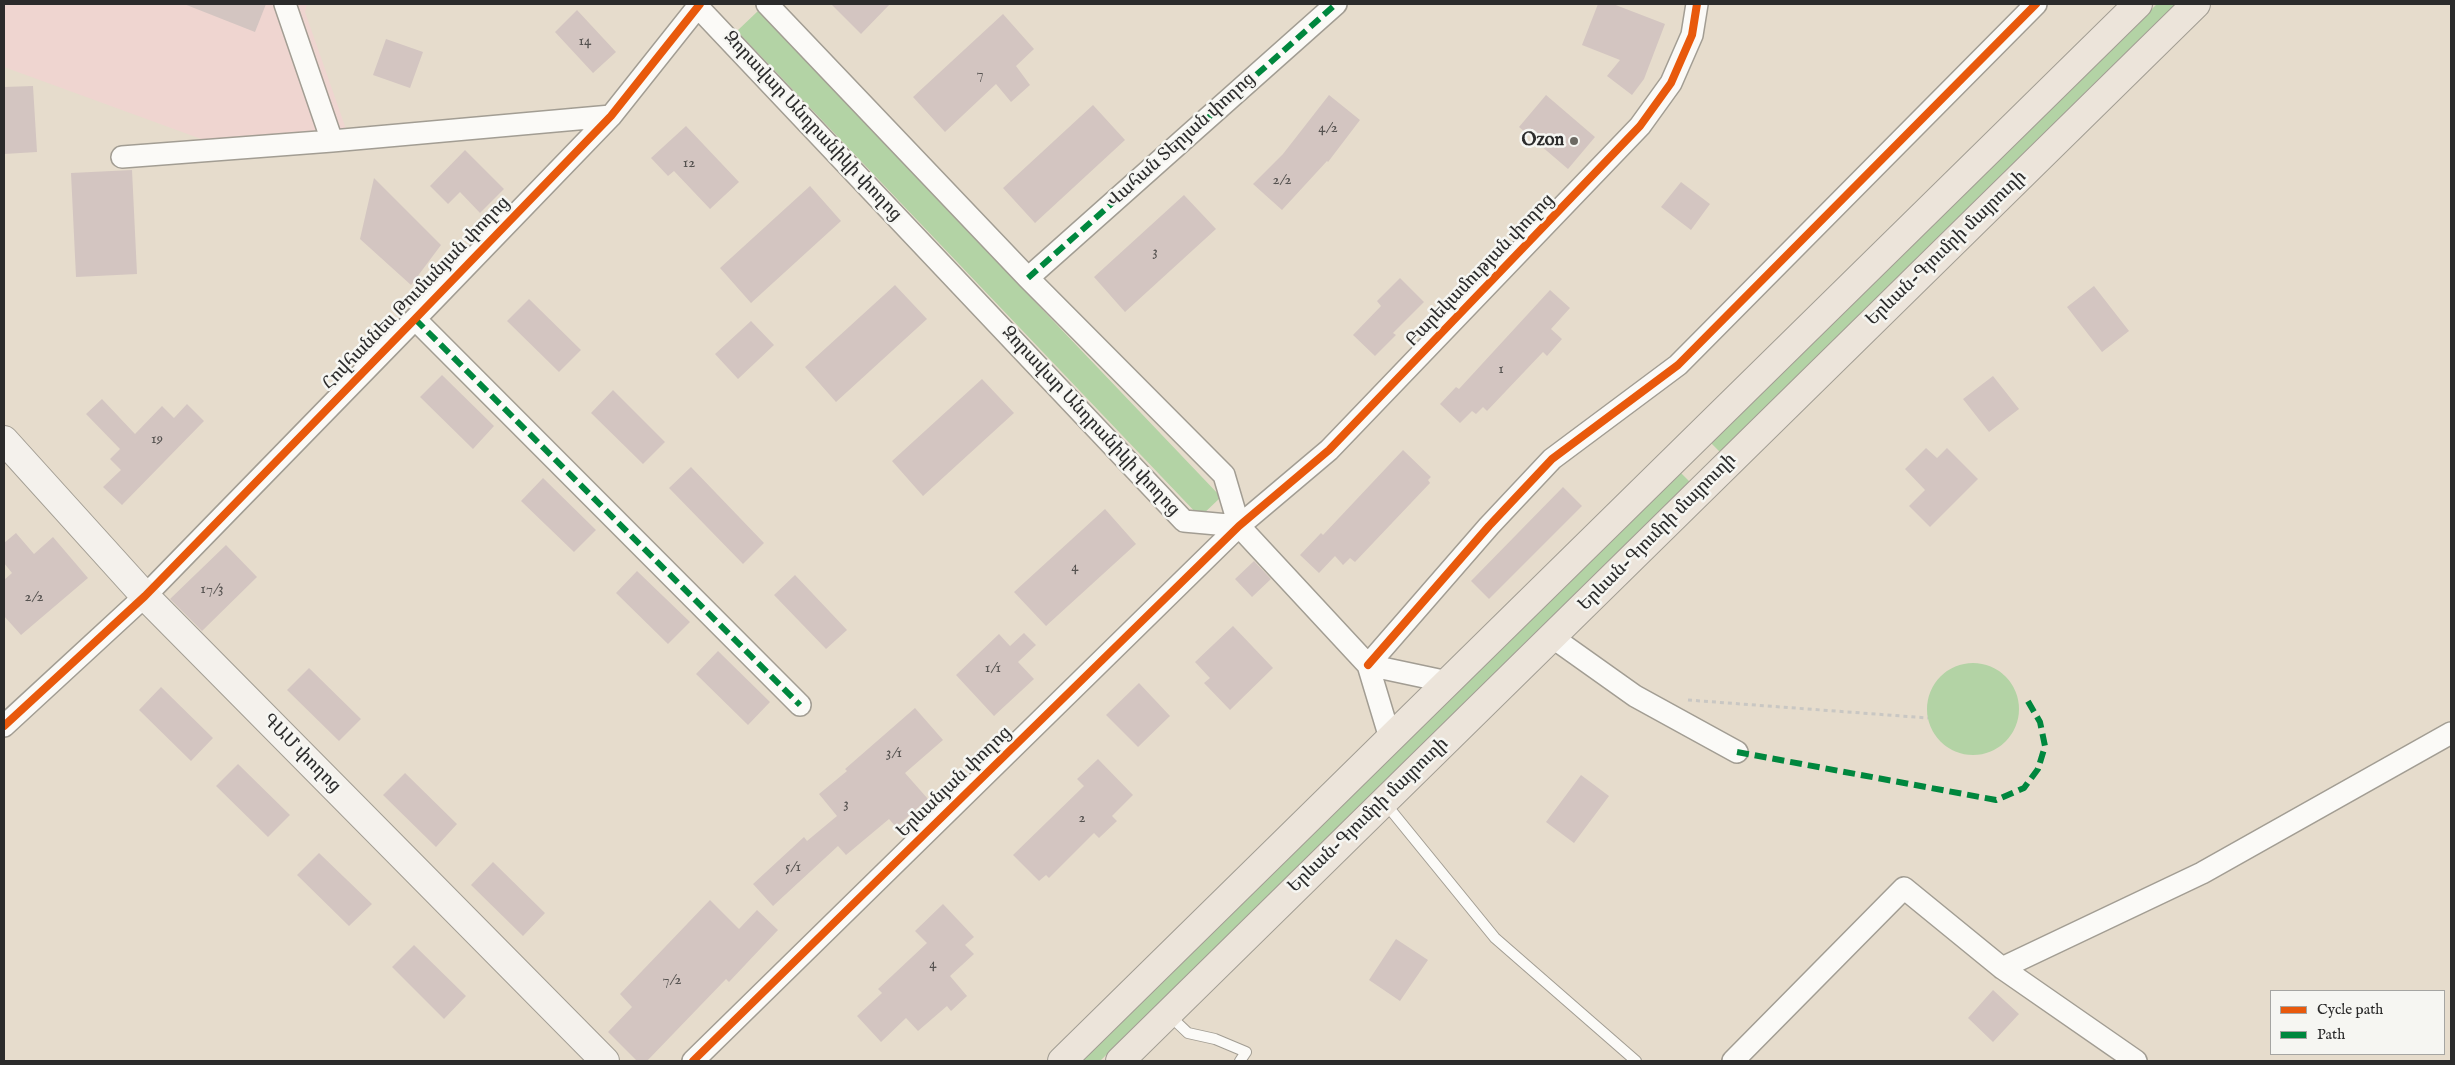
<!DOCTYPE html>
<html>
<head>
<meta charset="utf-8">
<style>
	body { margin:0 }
	#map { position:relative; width:2455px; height:1065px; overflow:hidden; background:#e6dccc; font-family:"IM FELL English",serif }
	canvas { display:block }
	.frame { position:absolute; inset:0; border:5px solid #2b2b2b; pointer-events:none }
	.legend { position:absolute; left:2270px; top:990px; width:175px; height:65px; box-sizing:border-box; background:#f6f6f2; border:1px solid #a5a5a2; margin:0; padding:6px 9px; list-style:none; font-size:15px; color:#2b2b2b }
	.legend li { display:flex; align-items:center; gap:10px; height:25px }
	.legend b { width:25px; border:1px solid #a5a5a2 }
</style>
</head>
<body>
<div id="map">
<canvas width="2455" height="1065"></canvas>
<div class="frame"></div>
<ul class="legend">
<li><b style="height:6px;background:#e8590c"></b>Cycle path</li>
<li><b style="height:6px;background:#00873e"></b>Path</li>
</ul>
</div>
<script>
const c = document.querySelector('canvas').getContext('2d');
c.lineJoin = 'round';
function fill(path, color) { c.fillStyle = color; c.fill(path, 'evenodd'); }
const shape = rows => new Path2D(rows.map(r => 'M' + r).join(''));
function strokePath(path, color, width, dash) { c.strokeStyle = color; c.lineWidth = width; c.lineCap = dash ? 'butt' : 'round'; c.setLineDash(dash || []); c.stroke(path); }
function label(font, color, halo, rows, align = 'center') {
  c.font = font + ' "IM FELL English","Noto Serif Armenian",serif'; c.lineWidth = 5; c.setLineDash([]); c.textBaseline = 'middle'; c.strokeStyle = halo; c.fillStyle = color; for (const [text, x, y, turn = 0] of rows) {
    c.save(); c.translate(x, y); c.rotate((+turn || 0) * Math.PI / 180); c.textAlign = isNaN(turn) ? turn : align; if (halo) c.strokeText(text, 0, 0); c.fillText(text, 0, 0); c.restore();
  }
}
const built = shape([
	[4,4,307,4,305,12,346,129,204,140,4,67]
]);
const green = shape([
	[2157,4,2180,4,1721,453,1710,442],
	[758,11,1221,497,1200,517,737,31],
	[1680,472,1691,483,1100,1061,1077,1061],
	'1927 709a46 46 0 1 1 92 0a46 46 0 1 1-92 0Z'
]);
const building = shape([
	[184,4,266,4,255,32],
	[831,4,890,4,861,34],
	[1598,4,1613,4,1665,24,1644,79,1632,95,1607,76,1620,60,1582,45],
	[577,10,616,52,593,73,555,32],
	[1003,14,1034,49,1016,66,1030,85,1011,102,996,84,945,132,913,97],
	[386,39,423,52,410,88,373,75],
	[33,86,37,152,4,154,4,87],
	[1329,95,1360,120,1328,162,1327,161,1282,210,1253,184,1283,154],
	[1546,95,1595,137,1568,169,1519,127],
	[1093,105,1125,140,1035,223,1003,188],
	[686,126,739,182,710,209,674,171,668,176,651,158],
	[465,150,504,189,480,213,460,192,448,204,430,186],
	[132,170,137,274,76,277,71,173],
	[374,178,441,245,411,285,360,239],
	[1681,182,1710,204,1691,230,1661,207],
	[810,186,841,221,751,303,720,268],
	[1184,195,1216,229,1125,312,1094,277],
	[1400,278,1424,302,1393,333,1396,335,1375,356,1353,335,1381,306,1377,301],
	[895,285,927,319,836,402,805,367],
	[2094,286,2129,331,2102,352,2067,307],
	[1550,290,1570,308,1551,329,1562,339,1547,356,1543,352,1487,411,1483,407,1476,414,1472,411,1460,423,1440,404,1456,387,1459,389],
	[529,299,581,350,559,372,507,321],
	[751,321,774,345,738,379,715,354],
	[442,375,494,426,473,449,420,397],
	[1993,376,2019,409,1989,432,1963,399],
	[982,379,1014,413,923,496,892,461],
	[613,390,665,442,643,464,591,413],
	[102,399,135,434,162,406,174,418,187,404,204,421,122,505,103,487,121,470,110,459,120,449,86,414],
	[1926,448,1937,458,1947,448,1978,479,1930,527,1909,506,1925,490,1905,469],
	[1403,450,1431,477,1428,480,1430,483,1355,562,1350,558,1343,565,1335,556,1319,573,1300,555,1321,533,1323,535],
	[691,467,764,543,743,564,669,488],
	[543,478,596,530,574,552,521,501],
	[1563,487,1582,506,1489,599,1471,581],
	[1105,509,1136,544,1046,626,1014,592],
	[16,533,34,554,53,537,88,578,21,635,4,616,4,580,12,573,4,563,4,543],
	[226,545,257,577,202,631,170,599],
	[1254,561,1271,579,1252,597,1235,579],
	[637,571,690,622,668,644,616,593],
	[795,575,847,630,826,649,774,595],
	[1233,626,1273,668,1230,710,1204,683,1210,678,1195,662],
	[1024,633,1036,645,1018,662,1034,679,994,716,956,675,999,634,1010,646],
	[718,651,770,702,748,725,696,674],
	[309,668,361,719,339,741,287,690],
	[1139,683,1170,716,1138,747,1106,715],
	[161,687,213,738,191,761,139,710],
	[915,708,943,740,905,773,928,799,896,827,889,819,846,855,838,846,773,906,753,884,804,837,807,841,837,816,819,794,847,771,845,769],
	[1098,759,1133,795,1112,816,1117,821,1099,838,1094,833,1049,878,1046,875,1039,881,1013,855,1084,786,1077,779],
	[238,764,290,815,268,837,216,786],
	[405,773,457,824,436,847,383,795],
	[1581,775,1609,796,1574,843,1546,822],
	[319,853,372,904,349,926,297,875],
	[493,862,545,913,523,936,471,885],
	[710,900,739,929,757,910,778,930,729,982,726,979,647,1061,637,1061,608,1032,632,1007,620,994],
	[943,904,974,937,965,945,974,954,950,976,967,996,951,1011,947,1006,918,1031,906,1018,881,1042,857,1016,882,993,878,989,927,943,915,931],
	[1396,939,1428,960,1400,1001,1369,980],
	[414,945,466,996,444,1019,392,967],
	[1993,990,2019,1014,1993,1042,1968,1018]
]);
const path = shape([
	[1688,700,1928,718]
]);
const lane = shape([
	[1385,803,1495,938,1636,1061],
	[1168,1014,1188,1033,1215,1039,1246,1052,1240,1061]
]);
const street = shape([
	[285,4,332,141],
	[767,4,1028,278,1224,475,1239,526,1368,665,1390,738],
	[697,6,1184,521,1239,526],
	[122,157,332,141,611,116],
	[1028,278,1336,4],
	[415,319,800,705],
	[1552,637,1635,696,1737,752],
	[1368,665,1489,526,1552,459,1678,365,2036,4],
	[1368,665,1448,682],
	[4,726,145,596,415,319,611,116,700,4],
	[2002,968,2202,873,2451,733],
	[693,1061,1239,526,1329,450,1640,126,1671,83,1692,35,1697,4],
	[1733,1061,1904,888,2002,968,2136,1061]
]);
const secondary = shape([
	[4,440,145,596,605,1061]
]);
const highway = shape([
	[1062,1061,2138,4],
	[1120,1061,2196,4]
]);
const quiet = shape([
	[1028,278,1336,4],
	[415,319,800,705],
	[1737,752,1996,800,2024,788,2038,769,2045,746,2040,722,2026,698]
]);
const cycleway = shape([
	[1368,665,1489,526,1552,459,1678,365,2036,4],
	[4,726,145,596,415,319,611,116,700,4],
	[693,1061,1239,526,1329,450,1640,126,1671,83,1692,35,1697,4]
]);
const markers = [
	[1574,141,5,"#6c6963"]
];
const numberNames = [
	["14",585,42],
	["7",980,75],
	["4/2",1328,129],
	["12",689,164],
	["2/2",1282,181],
	["3",1155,253],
	["1",1501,370],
	["19",157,440],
	["4",1075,568],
	["17/3",212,590],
	["2/2",34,598],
	["1/1",993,669],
	["3/1",894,754],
	["3",846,805],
	["2",1082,819],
	["5/1",793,868],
	["4",933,965],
	["7/2",672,981]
];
const streetNames = [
	["Զորավար Անդրանիկի փողոց",812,127,47],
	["Վահան Տերյան փողոց",1182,141,-42],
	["Երևան-Գյումրի մայրուղի",1947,249,-44],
	["Բարեկամության փողոց",1481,271,-46],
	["Հովհաննես Թումանյան փողոց",417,294,-46],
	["Զորավար Անդրանիկի փողոց",1090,422,47],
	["Երևան-Գյումրի մայրուղի",1658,533,-45],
	["ԳԱՄ փողոց",301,754,45],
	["Երևանյան փողոց",955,783,-44],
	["Երևան-Գյումրի մայրուղի",1369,816,-44]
];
const poiNames = [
	["Ozon",1564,141]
];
fill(built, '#efd5d0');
fill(green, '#b3d3a5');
fill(building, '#d3c5c1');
strokePath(lane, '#a29d93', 12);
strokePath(street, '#a29d93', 24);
strokePath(secondary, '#a29d93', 30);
strokePath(highway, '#a29d93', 30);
strokePath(path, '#c9c7c3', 3, [4, 4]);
strokePath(lane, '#fbfaf7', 10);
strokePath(street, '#fbfaf7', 21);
strokePath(secondary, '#f4f1ec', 28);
strokePath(highway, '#ece4da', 28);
strokePath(quiet, '#00873e', 6, [12, 6]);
strokePath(cycleway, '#e8590c', 8);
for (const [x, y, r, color] of markers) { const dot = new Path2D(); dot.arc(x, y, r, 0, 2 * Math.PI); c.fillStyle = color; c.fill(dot); strokePath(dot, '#f6f6f2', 2); }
label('15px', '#555250', null, numberNames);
label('18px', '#2b2b2b', '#f6f6f2', streetNames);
label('bold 18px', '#2b2b2b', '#f6f6f2', poiNames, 'right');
</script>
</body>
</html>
